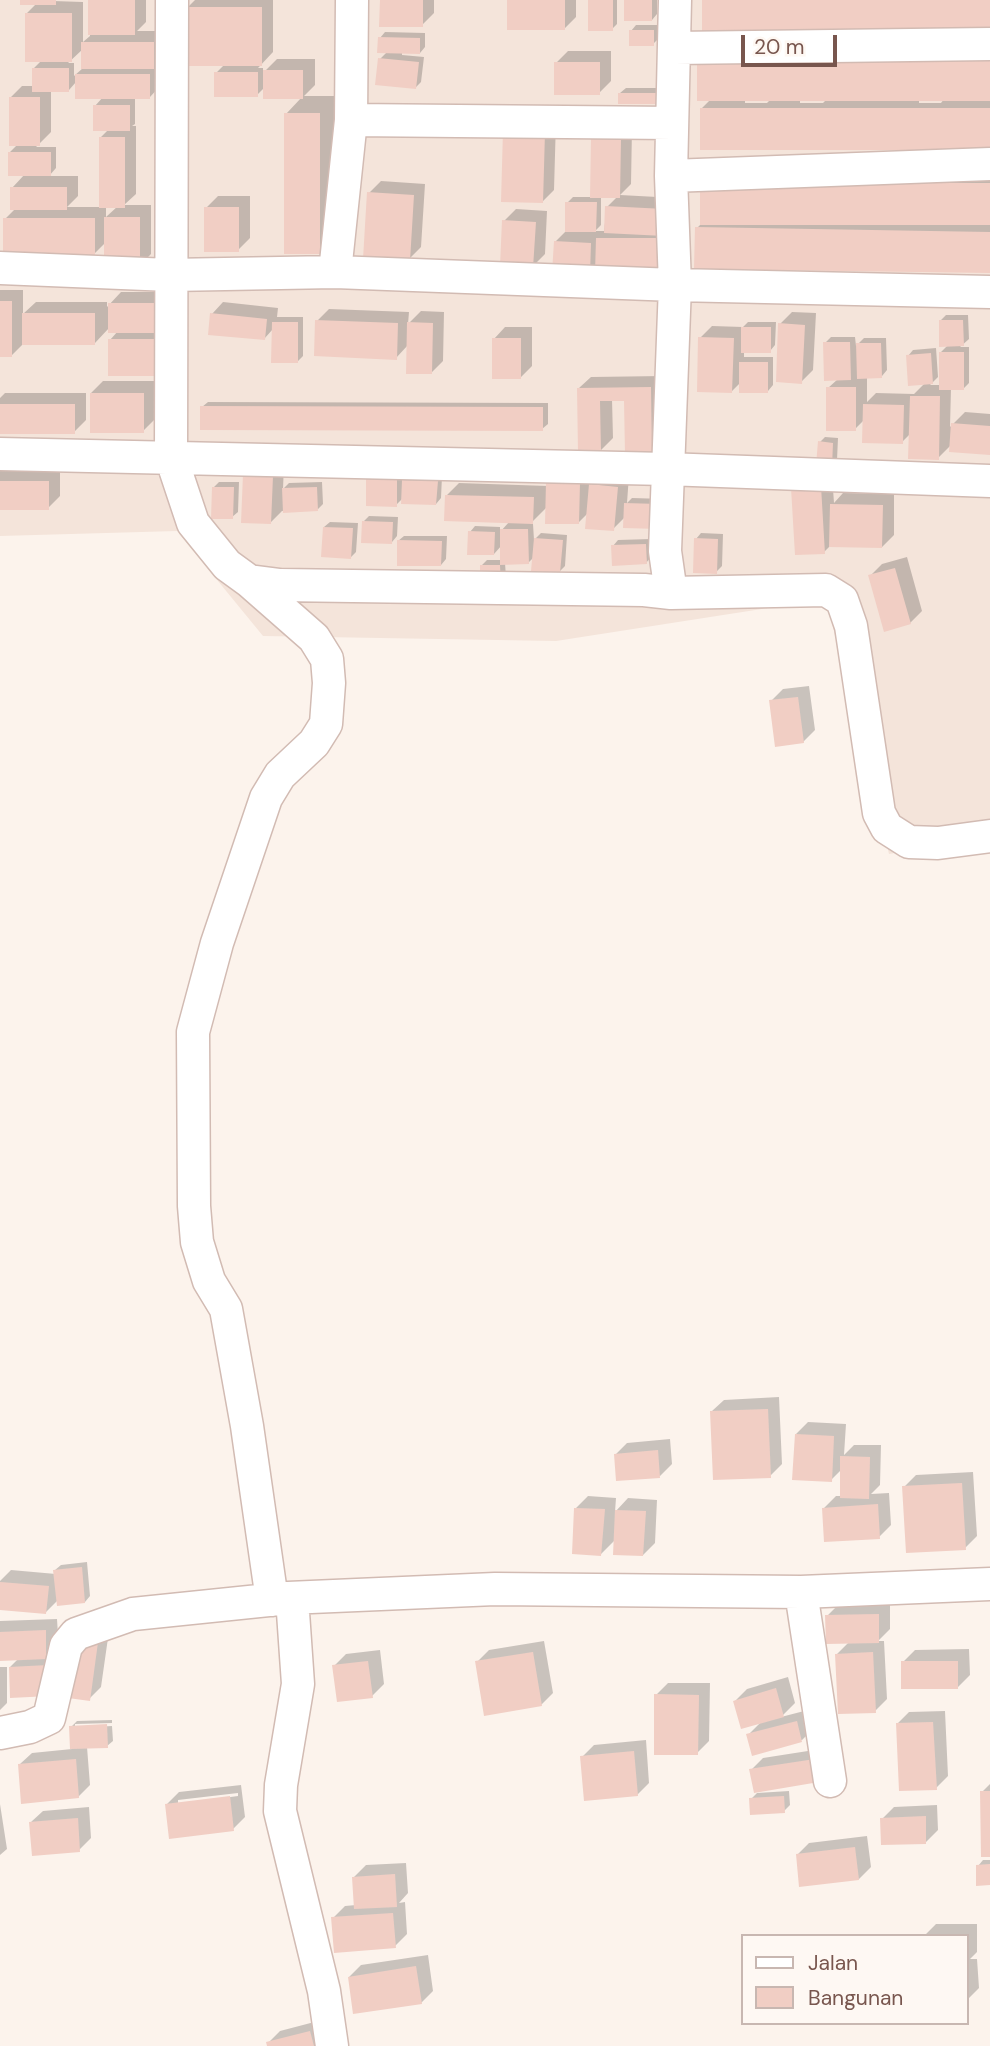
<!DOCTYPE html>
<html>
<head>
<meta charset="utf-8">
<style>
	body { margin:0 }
	#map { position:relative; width:990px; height:2046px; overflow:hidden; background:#fcf3ec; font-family:"DM Sans",sans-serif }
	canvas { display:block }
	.legend { position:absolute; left:741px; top:1934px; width:228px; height:91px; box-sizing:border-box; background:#fef8f3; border:2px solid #c8b7b1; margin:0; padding:9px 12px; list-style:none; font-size:21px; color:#78564e }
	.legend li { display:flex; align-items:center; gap:14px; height:35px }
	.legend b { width:35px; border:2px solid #c8b7b1 }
	.scale { position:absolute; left:741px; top:35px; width:96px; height:32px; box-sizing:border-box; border:4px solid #78564e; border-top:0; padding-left:9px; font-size:21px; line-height:24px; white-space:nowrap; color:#78564e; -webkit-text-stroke:5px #fef8f3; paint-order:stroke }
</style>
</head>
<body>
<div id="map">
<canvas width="990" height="2046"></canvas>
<ul class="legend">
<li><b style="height:9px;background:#fff"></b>Jalan</li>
<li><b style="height:19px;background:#f1cec4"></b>Bangunan</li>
</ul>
<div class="scale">20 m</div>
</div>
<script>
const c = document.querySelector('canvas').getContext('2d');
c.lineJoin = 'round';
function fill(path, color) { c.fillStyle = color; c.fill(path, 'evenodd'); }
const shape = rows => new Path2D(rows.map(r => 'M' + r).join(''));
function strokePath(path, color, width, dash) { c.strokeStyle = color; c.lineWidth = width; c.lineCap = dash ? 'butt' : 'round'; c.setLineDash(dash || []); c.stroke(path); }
const residential = shape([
	[0,0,990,0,990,838,889,854,826,599,556,641,263,636,177,531,0,536]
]);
const shadow = shape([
	[22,0,83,2,83,42,90,36,90,0,146,0,146,22,137,31,166,31,161,85,150,97,135,97,135,124,132,126,136,126,136,194,124,205,151,205,151,254,139,266,106,242,94,254,5,219,16,208,12,188,25,174,9,153,18,144,10,98,22,86,33,86,33,69,42,60,26,14,36,4],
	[83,49,83,68,74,76,74,63,68,63],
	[76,82,103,97,95,106,109,129,100,138,100,207,67,207,78,196,78,176,49,176,56,168,56,147,36,147,51,132,51,90,69,90],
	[106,206,118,206,106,217],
	[195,0,273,0,273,52,258,68,263,68,263,73,277,59,315,59,315,85,304,96,337,96,337,235,319,253,286,114,302,97,265,87,257,95,216,73,225,64,187,8],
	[382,0,434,0,434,13,422,25],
	[508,0,576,0,576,17,564,29],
	[590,0,617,0,617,24,612,29],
	[626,0,657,0,657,14,652,20],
	[636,25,658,25,658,39,653,44,631,31],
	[385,32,425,33,425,47,420,53,402,52,402,55,424,57,421,82,416,87,380,59,387,52,380,38],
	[990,47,990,148,702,108,711,99],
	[745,99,771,99,767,103,745,103],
	[800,99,827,99,823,103,800,103],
	[919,99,944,99,941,103,919,103],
	[568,51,611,51,611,81,599,93,556,63],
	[626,88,663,88,663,97,620,93],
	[556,120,554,190,542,202,503,201],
	[604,127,632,128,631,184,620,195,676,198,675,259,589,273,555,242,566,231,567,203,573,197,592,197,592,139],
	[601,196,618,196,607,207,604,231,595,231,601,225],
	[990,172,990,272,697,228,702,223,702,184],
	[381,181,425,184,421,247,409,259,369,193],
	[218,196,250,196,250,238,238,250,206,208],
	[516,209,547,211,545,254,533,266,504,221],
	[0,290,23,290,23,314,36,302,107,302,107,307,121,292,167,292,172,362,110,340,118,331,109,328,95,343,24,343,11,356,0,356],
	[223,302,278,308,277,317,303,317,303,356,297,362,273,329,264,339,212,314],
	[329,309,409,312,408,324,421,311,444,312,443,361,431,373,408,345,396,358,317,321],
	[792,312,816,313,813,370,801,382,780,324],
	[946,315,968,315,969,339,960,347,969,347,969,383,963,389,951,388,950,427,965,412,990,414,990,453,952,444,938,458,911,433,902,442,864,420,855,429,828,388,838,379,825,343,831,337,855,337,856,346,864,338,886,338,887,370,882,376,867,377,867,402,876,393,914,394,925,383,908,356,913,350,936,348,938,377,930,385,941,385,941,352,948,345,940,321],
	[748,322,776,322,775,345,770,351,744,351,744,357,773,357,773,385,768,391,741,382,732,391,700,338,712,326,743,327],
	[505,327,532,327,532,366,520,378,494,339],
	[663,376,664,441,652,452,626,399,612,399,613,438,601,450,579,388,591,377],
	[103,381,155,381,155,419,143,431,91,393],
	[5,393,86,393,86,420,74,432,0,432,0,398],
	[208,402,548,403,548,424,542,429,202,407],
	[825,437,838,438,837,460,818,464,820,442],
	[284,464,283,489,289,483,322,482,323,504,318,509,282,511,270,523,245,475],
	[0,470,60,470,60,496,48,508,0,508],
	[402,472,402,482,409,475,442,476,441,498,436,504,403,498,396,505,367,505],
	[591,472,591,485,603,473,629,475,627,503,632,498,665,499,625,517,613,529,588,513,578,523,547,507,530,524,533,524,534,540,541,533,567,535,565,566,559,572,534,557,528,563,505,563,506,577,481,566,487,560,502,560,502,545,494,554,470,532,475,526,500,527,500,532,510,521,447,495,459,483,548,486,548,483],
	[832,475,834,503,843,493,894,494,894,535,882,547,830,546,824,552,793,488],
	[219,482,239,482,238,512,232,517,214,487],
	[369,516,398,517,397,536,392,542,364,521],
	[330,522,358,523,356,552,351,557,324,527],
	[701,533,723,534,722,566,716,572,696,539],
	[404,536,447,536,446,559,441,565,398,541],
	[651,539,651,557,646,563,613,546,618,540],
	[907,557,922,611,910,623,870,576,882,564],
	[809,686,815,730,803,742,771,701,783,689],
	[779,1397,782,1464,770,1476,712,1411,724,1400],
	[808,1422,846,1424,844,1455,854,1445,881,1445,880,1485,871,1494,889,1493,891,1525,879,1537,824,1508,836,1496,842,1496,842,1469,831,1480,796,1434],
	[670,1439,672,1464,660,1476,615,1455,627,1443],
	[973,1472,977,1536,965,1548,904,1487,916,1475],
	[588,1496,616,1498,615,1512,628,1498,657,1500,655,1543,643,1555,615,1540,601,1554,576,1508],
	[87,1562,90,1596,85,1602,58,1600,46,1612,0,1608,0,1581,11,1570,56,1574,55,1570,61,1565],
	[890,1603,890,1629,878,1641,884,1641,887,1699,875,1711,837,1654,849,1642,827,1616,839,1604],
	[57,1619,61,1683,10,1667,19,1658,0,1659,0,1621],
	[109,1631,101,1687,89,1699,77,1640],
	[544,1641,553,1693,541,1705,477,1662,489,1650],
	[969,1649,970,1675,958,1687,903,1662,915,1650],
	[380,1650,384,1684,372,1696,334,1666,346,1654],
	[0,1667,7,1667,7,1703,0,1710],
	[788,1677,795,1703,781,1717,808,1710,813,1729,802,1740,748,1735,761,1722,735,1701,747,1689],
	[668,1683,710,1683,709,1741,697,1753,656,1695],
	[945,1711,948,1776,936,1788,897,1724,909,1712],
	[112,1720,112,1723,75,1724,75,1728,112,1726,113,1741,107,1746,87,1747,90,1785,78,1797,20,1764,32,1753,72,1749,71,1727,77,1721],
	[646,1740,649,1783,637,1795,582,1757,594,1745],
	[827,1748,830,1769,751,1770,763,1758],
	[990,1784,990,1856,982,1792],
	[241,1785,245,1817,233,1829,167,1804,179,1792],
	[238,1793,238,1796,178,1804,178,1800],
	[789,1791,790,1805,784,1811,751,1799,757,1793],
	[0,1804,7,1849,0,1855],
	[937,1805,938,1830,926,1842,882,1819,894,1807],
	[89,1807,91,1838,79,1850,31,1822,43,1811],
	[867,1836,871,1867,859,1879,797,1855,809,1843],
	[983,1860,990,1860,990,1883,978,1866],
	[406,1863,408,1893,399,1903,405,1902,407,1934,395,1946,333,1918,345,1906,356,1905,354,1877,366,1865],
	[936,1924,977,1924,977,1952,970,1959,977,1959,979,1988,967,2000,967,1936,924,1936],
	[428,1955,433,1991,421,2003,349,1977,361,1965],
	[322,2020,329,2046,269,2046,268,2043,280,2031]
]);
const building = shape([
	[20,0,56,0,56,5,20,5],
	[88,0,135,0,135,35,88,35],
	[380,0,423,0,423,27,379,27],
	[507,0,565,0,565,30,507,30],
	[588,0,613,0,613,31,588,31],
	[624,0,652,0,652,21,624,21],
	[702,0,990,0,990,33,702,33],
	[185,7,262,7,262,66,185,66],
	[25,13,72,13,72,62,25,62],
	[629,30,654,30,654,46,629,46],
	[378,37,420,38,420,54,377,53],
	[81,42,154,42,154,69,81,69],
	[378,58,419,62,416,89,375,85],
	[697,59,990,59,990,101,697,101],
	[554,62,600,62,600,95,554,95],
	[32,68,69,68,69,92,32,92],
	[263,70,303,70,303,99,263,99],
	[214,72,258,72,258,97,214,97],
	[75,74,150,74,150,99,75,99],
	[618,93,658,93,658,104,618,104],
	[9,97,40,97,40,146,9,146],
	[93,105,130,105,130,131,93,131],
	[700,108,990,108,990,150,700,150],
	[284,113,320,113,320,254,284,254],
	[503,130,545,132,543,203,501,202],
	[99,137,125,137,125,208,99,208],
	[591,138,621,139,620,198,590,198],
	[8,152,51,152,51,176,8,176],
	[700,183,990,183,990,225,700,225],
	[10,187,67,187,67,210,10,210],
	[367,192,414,195,410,261,363,259],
	[565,202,597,202,596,232,565,232],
	[605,206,665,209,664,236,604,233],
	[204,207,239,207,239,252,204,252],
	[104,217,140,217,140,268,104,268],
	[3,218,95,218,95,255,3,255],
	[502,220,536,222,533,268,500,266],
	[695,227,990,232,990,273,694,269],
	[596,238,664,238,664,273,595,273],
	[554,241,591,243,590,275,552,273],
	[0,301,12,301,12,357,0,357],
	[108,303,156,303,156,333,108,333],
	[22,313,95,313,95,345,22,345],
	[210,313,267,319,265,340,208,335],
	[315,320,398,323,397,360,314,356],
	[939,320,963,320,964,346,939,347],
	[272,322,298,322,298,363,271,363],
	[407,322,433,323,432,374,406,374],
	[778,323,805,325,802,384,776,382],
	[741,327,771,327,771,353,741,353],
	[698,337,734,338,732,393,697,392],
	[492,338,521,338,521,379,492,379],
	[108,339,160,339,160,376,108,376],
	[823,342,850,342,851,380,824,381],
	[856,343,881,343,882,378,857,379],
	[939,352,964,352,964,390,939,390],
	[931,353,933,384,908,386,906,355],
	[739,362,768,362,768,393,739,393],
	[651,387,652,454,625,454,624,401,600,401,601,452,578,452,577,388],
	[826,387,856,387,856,431,826,431],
	[90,393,144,393,144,433,90,433],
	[910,396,940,396,939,460,908,459],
	[0,404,75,404,75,434,0,434],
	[863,404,904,405,903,444,862,443],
	[200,406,543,407,543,431,200,430],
	[951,423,990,426,990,455,949,452],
	[818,441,833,443,832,467,816,466],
	[243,474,273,476,271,524,241,523],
	[366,476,397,477,397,507,366,506],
	[402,480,438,481,436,505,401,504],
	[0,481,49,481,49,510,0,510],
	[546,482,580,483,579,524,545,524],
	[589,484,618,487,614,531,585,529],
	[821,486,825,554,795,555,791,488],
	[212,487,234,487,233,519,211,519],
	[317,487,318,511,283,513,282,488],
	[445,495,534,497,533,524,444,521],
	[624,503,660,504,659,529,623,528],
	[830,504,883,505,882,548,829,547],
	[362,521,393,522,392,544,361,543],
	[323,527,353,528,351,559,321,557],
	[500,529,528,529,529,564,500,565],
	[468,531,495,532,494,555,467,555],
	[534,538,563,540,560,573,531,571],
	[694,538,718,539,717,574,693,573],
	[397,540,442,541,441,566,397,566],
	[646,544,647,564,612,566,611,545],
	[480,565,500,565,501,584,480,584],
	[895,568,911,624,884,632,868,575],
	[798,697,804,743,775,747,769,700],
	[768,1409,771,1478,713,1480,710,1411],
	[795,1434,834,1436,832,1482,792,1480],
	[658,1450,660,1478,616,1481,614,1454],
	[840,1456,870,1457,869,1499,840,1498],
	[962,1483,966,1550,906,1553,902,1486],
	[878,1504,880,1539,824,1542,822,1508],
	[574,1508,605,1509,601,1556,572,1554],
	[615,1510,646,1511,643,1556,613,1555],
	[82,1567,85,1603,57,1606,53,1570],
	[0,1582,49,1586,46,1614,0,1610],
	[879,1614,879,1643,826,1644,825,1615],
	[46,1630,46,1659,0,1661,0,1632],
	[76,1639,98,1642,90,1701,68,1698],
	[533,1652,542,1706,484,1716,475,1661],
	[873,1652,876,1713,838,1714,835,1654],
	[368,1661,373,1698,337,1702,332,1665],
	[901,1661,958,1661,958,1689,901,1689],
	[49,1665,50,1696,10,1698,9,1667],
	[776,1688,784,1717,741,1729,733,1701],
	[654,1694,699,1695,698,1755,654,1755],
	[797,1721,802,1742,752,1756,746,1734],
	[933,1722,937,1790,899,1791,896,1723],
	[107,1724,108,1748,70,1749,69,1726],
	[634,1751,638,1796,584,1801,580,1756],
	[76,1759,79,1798,21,1804,18,1764],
	[815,1759,819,1782,754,1793,749,1769],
	[980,1791,990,1791,990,1857,981,1857],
	[230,1796,234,1831,169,1839,165,1804],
	[784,1796,785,1813,750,1815,749,1798],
	[926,1816,926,1844,881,1845,880,1818],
	[78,1818,80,1852,32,1856,29,1822],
	[855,1847,859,1880,799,1887,796,1854],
	[990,1864,990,1885,976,1886,976,1865],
	[395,1874,397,1907,354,1909,352,1877],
	[393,1913,396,1948,334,1953,331,1917],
	[416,1966,422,2004,353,2014,348,1977],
	[310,2031,314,2046,267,2046,266,2042]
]);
const minor = shape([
	[172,0,171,457,193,523,227,565,249,581,314,638,327,659,329,683,326,724,314,743,280,775,266,798,217,943,193,1032,194,1206,197,1242,209,1281,226,1309,247,1426,272,1600],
	[675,48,990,44],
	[351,120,672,123],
	[671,176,990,164],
	[0,268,170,275,335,272,675,285,990,292],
	[335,272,351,120,352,0],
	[0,454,666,469,990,481],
	[249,581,280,585,644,590,671,593,826,590,842,600,851,626,879,813,887,828,909,842,938,843,990,836],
	[671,593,665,551,675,285,671,176,675,0],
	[801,1592,830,1781],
	[292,1598,298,1684,281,1785,280,1811,324,1991,332,2046],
	[0,1733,30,1727,49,1718,66,1646,76,1634,133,1614,288,1598,495,1589,801,1592,990,1584]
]);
fill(residential, '#f4e4da');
fill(shadow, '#0003');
fill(building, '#f1cec4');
strokePath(minor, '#d2bbb3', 35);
strokePath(minor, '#fff', 32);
</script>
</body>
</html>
